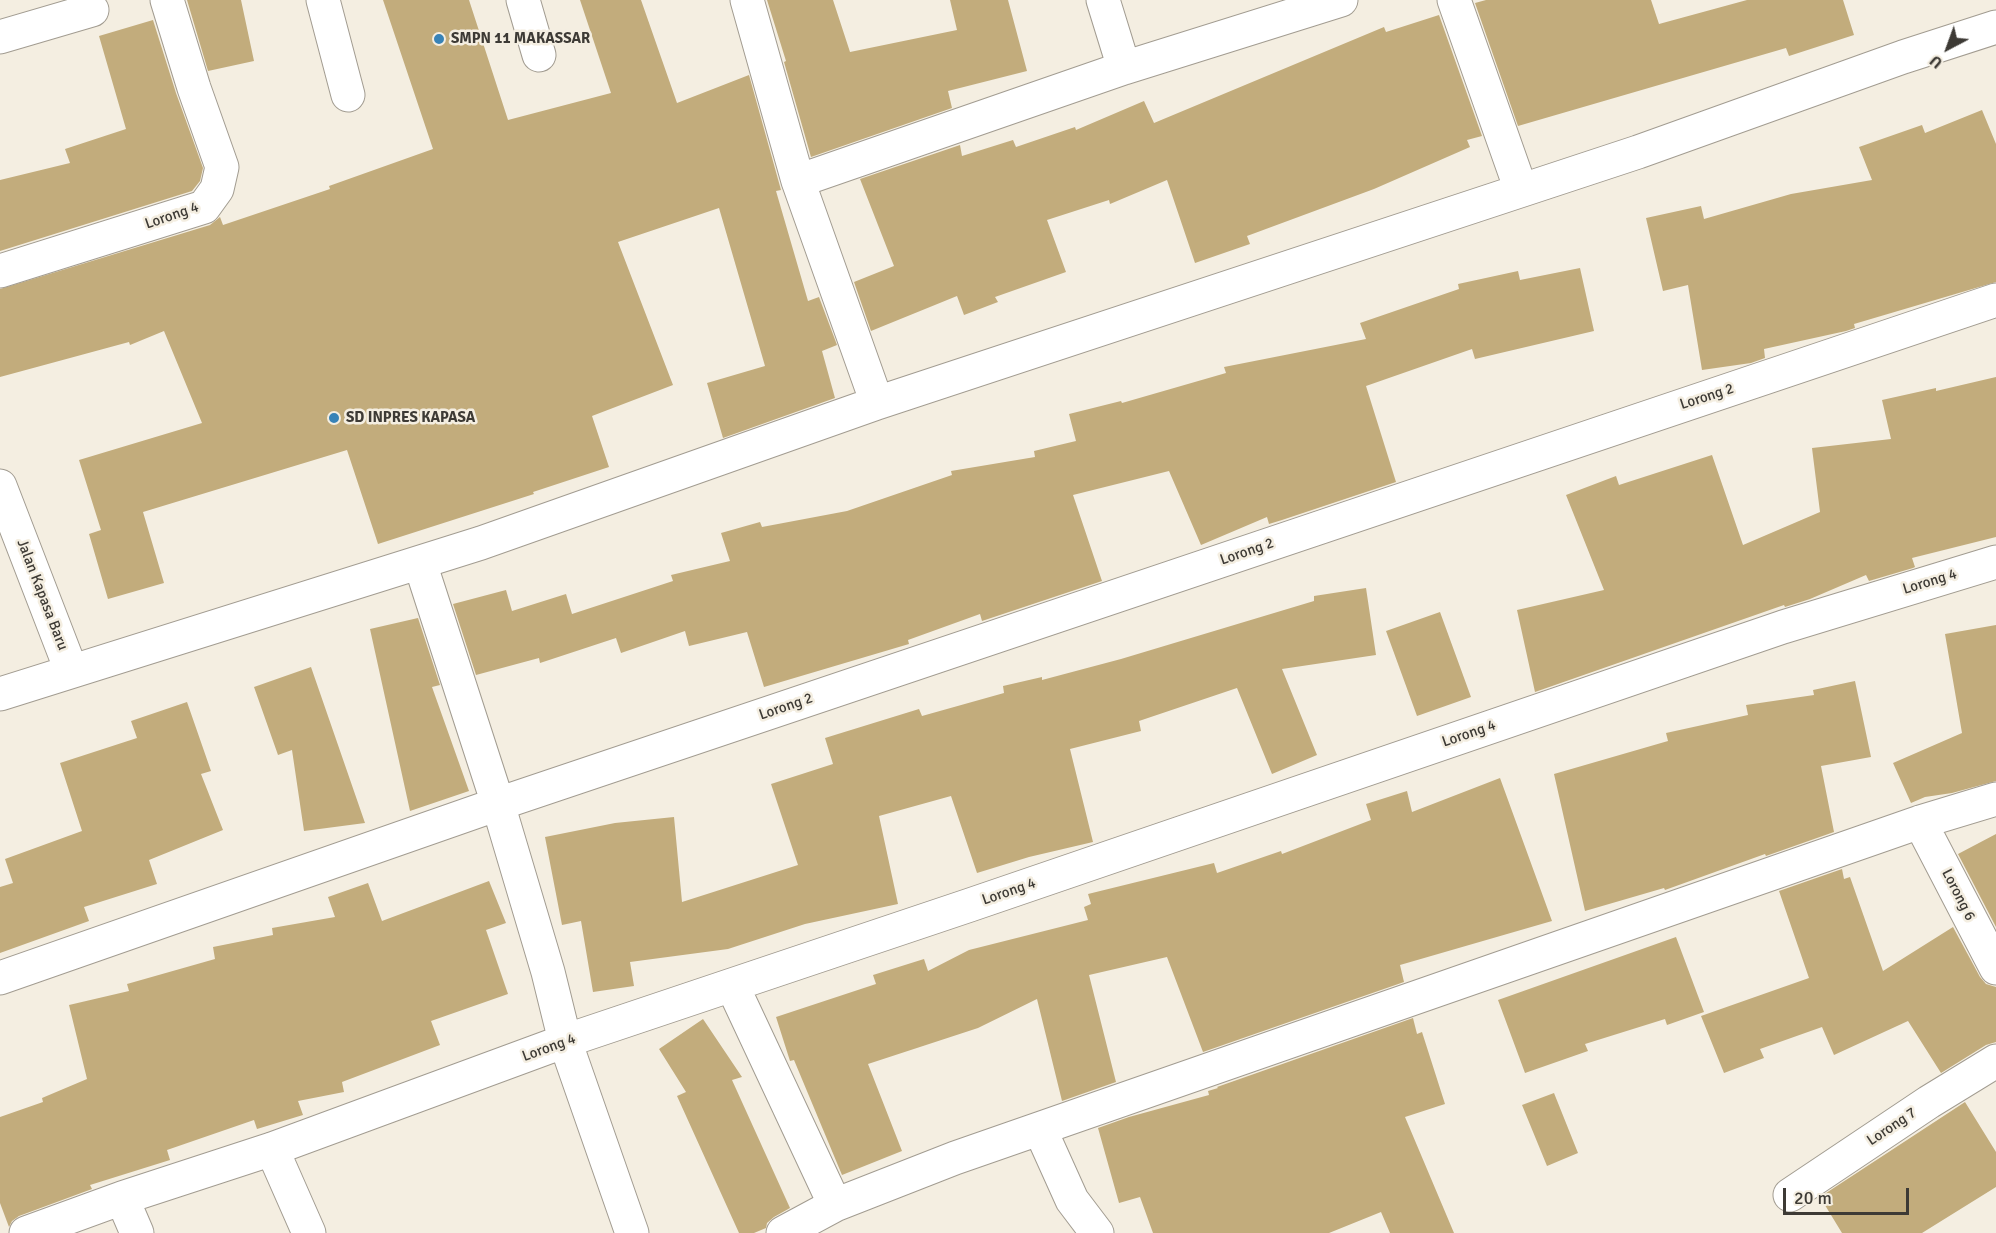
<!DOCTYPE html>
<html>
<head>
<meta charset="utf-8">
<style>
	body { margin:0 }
	#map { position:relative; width:1996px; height:1233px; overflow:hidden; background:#f4eee1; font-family:Signika,sans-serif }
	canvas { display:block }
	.north { position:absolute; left:1918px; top:18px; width:60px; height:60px; -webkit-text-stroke:4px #f4eee1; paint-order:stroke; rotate:221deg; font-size:16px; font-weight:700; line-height:24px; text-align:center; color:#3d3a35 }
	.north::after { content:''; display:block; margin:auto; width:21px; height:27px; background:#3d3a35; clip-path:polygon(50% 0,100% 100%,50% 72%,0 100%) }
	.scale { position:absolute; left:1783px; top:1188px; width:126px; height:27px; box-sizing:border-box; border:3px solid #3d3a35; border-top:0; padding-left:8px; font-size:18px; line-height:21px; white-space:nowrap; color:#3d3a35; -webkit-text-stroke:4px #f4eee1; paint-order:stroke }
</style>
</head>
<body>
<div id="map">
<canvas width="1996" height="1233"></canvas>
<div class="north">U</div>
<div class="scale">20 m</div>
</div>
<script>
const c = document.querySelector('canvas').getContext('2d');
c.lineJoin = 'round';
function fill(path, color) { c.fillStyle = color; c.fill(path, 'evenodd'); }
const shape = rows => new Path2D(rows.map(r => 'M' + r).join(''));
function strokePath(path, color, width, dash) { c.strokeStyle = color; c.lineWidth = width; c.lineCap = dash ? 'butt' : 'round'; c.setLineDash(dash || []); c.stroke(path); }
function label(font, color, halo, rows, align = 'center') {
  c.font = font + ' Signika,sans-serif'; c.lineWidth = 5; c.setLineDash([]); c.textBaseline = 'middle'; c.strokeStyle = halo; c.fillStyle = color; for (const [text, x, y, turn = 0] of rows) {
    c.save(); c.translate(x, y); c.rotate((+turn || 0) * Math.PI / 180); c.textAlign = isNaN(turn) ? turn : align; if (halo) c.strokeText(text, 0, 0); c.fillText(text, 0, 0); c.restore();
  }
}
const building = shape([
	[187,0,241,0,254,61,208,71],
	[383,0,469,0,508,120,611,93,580,0,641,0,677,103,749,75,781,190,776,191,808,301,819,297,837,345,822,351,835,398,723,438,707,383,765,366,719,208,618,242,673,385,592,416,609,467,533,492,534,494,378,544,347,450,143,512,164,583,108,599,89,534,101,530,79,460,202,423,164,331,130,345,129,342,0,377,0,289,210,225,220,217,223,225,330,189,329,186,433,149],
	[767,0,833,0,850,52,957,30,950,0,1008,0,1027,71,948,91,952,108,811,157,784,62,786,61],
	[1486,0,1651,0,1659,24,1747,0,1843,0,1854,35,1789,56,1786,48,1518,126,1475,3],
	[1439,15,1482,136,1467,140,1470,147,1374,189,1247,236,1250,244,1195,263,1167,180,1110,204,1109,200,1047,220,1066,272,995,297,998,302,964,315,957,296,871,331,854,282,894,266,860,179,960,145,962,156,1013,140,1016,147,1075,127,1076,130,1144,101,1154,123,1384,27,1386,32],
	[153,20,176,93,203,168,200,181,192,191,0,251,0,180,70,163,65,149,126,129,99,36],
	[1982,110,1996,144,1996,282,1854,324,1855,328,1846,331,1764,349,1765,358,1751,363,1702,370,1688,285,1663,291,1646,218,1701,206,1704,219,1791,194,1872,180,1859,147,1922,125,1925,133],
	[1580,268,1594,331,1475,359,1472,349,1366,386,1396,482,1282,520,1269,524,1267,517,1201,545,1169,471,1073,495,1102,581,982,621,980,614,908,640,909,644,764,687,747,632,689,646,685,631,621,653,616,638,540,663,539,658,476,675,453,604,506,590,512,611,566,594,572,614,673,581,671,575,730,561,721,533,760,522,762,527,847,511,952,475,951,471,1035,457,1034,451,1076,441,1069,414,1121,401,1122,403,1226,373,1224,367,1366,339,1360,323,1459,289,1458,284,1518,271,1520,280],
	[1996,377,1996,537,1912,558,1915,567,1913,568,1869,581,1866,575,1810,599,1785,607,1784,605,1535,692,1517,610,1604,590,1566,495,1616,476,1619,485,1712,455,1743,545,1820,512,1812,448,1891,439,1882,400,1936,388,1936,391],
	[1366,588,1376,655,1282,669,1317,755,1272,774,1237,688,1139,721,1141,731,1070,749,1093,842,1029,857,977,873,951,796,879,816,898,904,805,924,728,949,630,962,634,986,593,992,581,921,562,925,545,837,615,823,674,817,682,902,798,865,771,784,833,764,825,738,919,709,922,716,1004,693,1003,686,1042,677,1042,680,1121,659,1314,601,1314,596],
	[1440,612,1471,697,1417,716,1386,631],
	[418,618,440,685,432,687,469,791,410,811,370,629],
	[1996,625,1996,781,1952,793,1925,797,1911,803,1893,763,1962,733,1945,634],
	[311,667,365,823,304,831,292,750,278,755,254,687],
	[1855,681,1871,757,1821,766,1834,832,1766,856,1765,854,1665,890,1664,888,1585,911,1554,774,1668,741,1666,733,1748,715,1746,705,1814,695,1813,690],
	[187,702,211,771,201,774,223,830,149,860,157,884,84,907,89,921,0,953,0,887,13,883,5,859,82,831,60,763,137,738,131,721],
	[1500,778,1552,921,1400,965,1404,982,1203,1052,1167,957,1089,975,1116,1082,1062,1101,1037,999,978,1028,868,1064,902,1151,842,1175,794,1060,790,1061,776,1017,876,984,873,975,924,959,928,971,969,950,1088,920,1084,907,1091,904,1088,894,1214,863,1217,873,1281,851,1282,854,1371,820,1366,804,1407,791,1412,812],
	[1996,834,1996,927,1958,854],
	[1842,869,1844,879,1850,877,1883,971,1953,927,1980,977,1986,984,1996,987,1996,1042,1986,1045,1941,1073,1908,1021,1834,1055,1822,1027,1760,1049,1764,1058,1724,1073,1701,1016,1809,978,1779,891],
	[489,881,506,923,486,930,508,994,431,1021,440,1045,342,1082,344,1092,298,1101,303,1115,257,1129,254,1120,167,1150,170,1160,90,1185,92,1189,19,1216,12,1221,9,1227,0,1203,0,1117,43,1102,42,1098,87,1079,69,1005,129,991,127,984,215,959,213,947,273,935,272,928,335,917,328,897,368,883,382,921],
	[1676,937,1704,1012,1667,1025,1665,1019,1585,1044,1588,1051,1525,1073,1498,1000],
	[1413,1018,1417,1034,1422,1032,1445,1104,1405,1117,1454,1233,1390,1233,1381,1212,1329,1233,1153,1233,1140,1197,1119,1203,1098,1128,1129,1117,1209,1095,1208,1091,1218,1088,1217,1087],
	[703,1019,742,1077,732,1080,790,1208,774,1217,767,1223,766,1228,754,1233,739,1233,677,1096,686,1092,659,1049],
	[1554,1093,1578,1153,1547,1166,1522,1105],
	[1965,1102,1996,1152,1996,1187,1922,1233,1842,1233,1820,1197]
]);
const street = shape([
	[323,0,348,95],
	[523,0,539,55],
	[747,0,798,181,877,403],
	[1103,0,1124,68],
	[1454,0,1521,190],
	[0,37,92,10],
	[798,181,1124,68,1341,0],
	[0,271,204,207,217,189,222,167,194,88,167,0],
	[0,486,71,670],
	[420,563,498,804,548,972,565,1041,632,1233],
	[0,694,481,543,877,403,1638,152,1903,57,1996,27],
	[1920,822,1996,968],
	[0,978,498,804,1996,300],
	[732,985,835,1205],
	[1040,1129,1072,1200,1097,1233],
	[272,1149,309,1233],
	[1790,1195,1929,1102,1996,1061],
	[122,1198,137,1233],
	[26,1233,122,1198,272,1149,565,1041,970,905,1783,627,1996,562],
	[783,1233,835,1205,955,1158,1920,822,1996,799]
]);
const markers = [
	[439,39,6,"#3883b7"],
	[334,418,6,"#3883b7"]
];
const poiNames = [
	["SMPN 11 MAKASSAR",451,39],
	["SD INPRES KAPASA",346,418]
];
const streetNames = [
	["Lorong 4",172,216,-19],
	["Lorong 2",1707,397,-18],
	["Lorong 2",1247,552,-19],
	["Lorong 4",1930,582,-17],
	["Jalan Kapasa Baru",42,595,69],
	["Lorong 2",786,707,-19],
	["Lorong 4",1469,734,-19],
	["Lorong 4",1009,892,-19],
	["Lorong 6",1958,895,63],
	["Lorong 4",549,1048,-20],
	["Lorong 7",1892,1127,-34]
];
fill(building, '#c2ac7c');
strokePath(street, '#a29c91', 35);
strokePath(street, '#fff', 33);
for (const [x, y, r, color] of markers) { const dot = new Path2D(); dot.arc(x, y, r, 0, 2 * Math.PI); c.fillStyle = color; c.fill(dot); strokePath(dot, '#f4eee1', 2); }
label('bold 15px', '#3d3a35', '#f4eee1', poiNames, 'left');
label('15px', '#3d3a35', '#f4eee1', streetNames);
</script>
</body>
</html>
